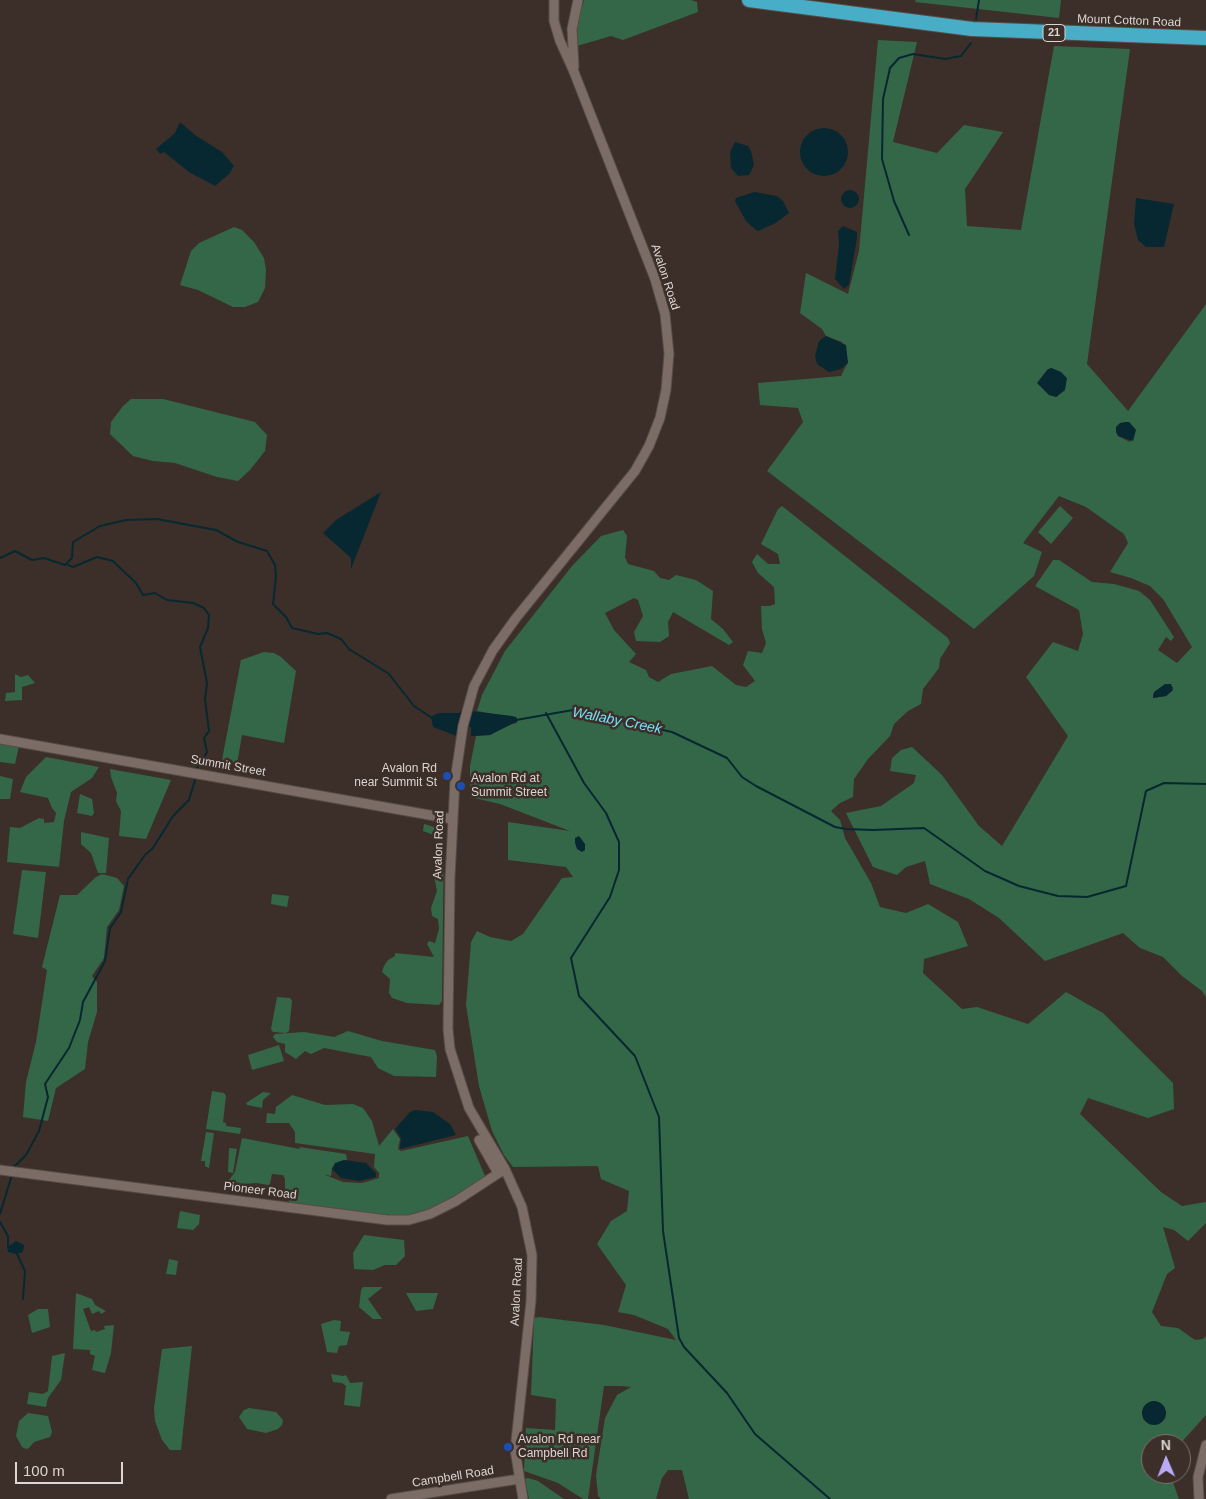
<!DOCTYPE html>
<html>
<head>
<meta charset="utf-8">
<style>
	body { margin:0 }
	#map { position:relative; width:1206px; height:1499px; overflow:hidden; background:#3c2f29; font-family:Helvetica,sans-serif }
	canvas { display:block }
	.north { position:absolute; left:1141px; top:1434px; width:50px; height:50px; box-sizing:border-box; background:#3c2f29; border:1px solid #7c716c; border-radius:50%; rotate:359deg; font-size:14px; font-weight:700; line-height:20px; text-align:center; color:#ddd5d0 }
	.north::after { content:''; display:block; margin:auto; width:18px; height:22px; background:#baaaf6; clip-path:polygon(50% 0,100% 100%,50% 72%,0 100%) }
	.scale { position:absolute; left:15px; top:1462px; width:108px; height:22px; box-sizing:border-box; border:2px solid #ddd5d0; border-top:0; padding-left:6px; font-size:15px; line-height:18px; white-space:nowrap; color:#ddd5d0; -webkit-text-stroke:4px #3c2f29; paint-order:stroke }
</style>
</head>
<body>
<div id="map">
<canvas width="1206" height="1499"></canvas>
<div class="north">N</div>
<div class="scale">100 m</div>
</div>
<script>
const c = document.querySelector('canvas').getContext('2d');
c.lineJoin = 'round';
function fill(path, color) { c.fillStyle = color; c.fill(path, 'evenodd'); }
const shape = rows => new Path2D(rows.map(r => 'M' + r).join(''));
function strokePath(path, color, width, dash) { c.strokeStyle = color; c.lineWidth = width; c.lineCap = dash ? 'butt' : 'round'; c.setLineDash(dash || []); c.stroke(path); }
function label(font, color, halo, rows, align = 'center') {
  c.font = font + ' Helvetica,sans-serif'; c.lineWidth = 5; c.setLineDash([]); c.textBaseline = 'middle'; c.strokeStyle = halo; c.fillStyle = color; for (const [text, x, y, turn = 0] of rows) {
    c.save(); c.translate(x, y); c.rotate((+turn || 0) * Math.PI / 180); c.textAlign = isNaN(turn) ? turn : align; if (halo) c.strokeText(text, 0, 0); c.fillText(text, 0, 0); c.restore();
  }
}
const green = shape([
	[584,0,691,0,697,2,698,12,623,40,611,36,577,46,576,25],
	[916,0,1061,0,1059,18,915,2],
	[878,40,917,42,893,142,937,153,964,125,1003,132,965,189,967,226,1021,230,1054,46,1130,49,1087,364,1128,411,1206,304,1206,997,1202,991,1182,976,1163,957,1140,948,1123,933,1045,961,999,918,969,899,930,884,925,861,906,867,897,875,873,867,846,813,881,806,914,783,916,775,890,771,892,758,901,750,912,747,942,775,979,826,1002,846,1068,736,1026,677,1053,642,1078,651,1083,634,1079,610,1035,586,1053,560,1059,560,1092,582,1114,584,1139,591,1150,600,1174,637,1171,641,1166,637,1158,650,1177,663,1192,647,1163,599,1150,586,1131,578,1110,572,1128,543,1124,534,1086,507,1059,496,1023,543,1042,552,1034,576,974,629,767,471,803,422,798,408,760,405,758,383,841,376,848,362,842,342,826,336,822,329,800,313,806,273,848,294,859,251],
	[1051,368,1061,372,1065,390,1056,397,1047,370],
	[1129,422,1136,430,1130,442,1118,436],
	[1167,684,1173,687,1172,691,1166,696,1153,698,1153,694],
	[234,227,242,230,254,242,264,258,266,270,265,288,258,302,245,307,233,307,198,290,180,285,191,251,199,243],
	[131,399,163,399,255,422,267,435,265,451,250,470,238,481,217,477,175,463,153,461,133,456,110,434,111,422,123,406],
	[782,506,948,638,950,643,940,659,939,668,923,689,921,704,908,711,894,724,890,736,868,759,854,779,853,797,840,803,831,811,840,820,845,838,871,883,880,907,906,913,928,904,958,922,968,946,924,959,923,973,962,1009,977,1007,1028,1024,1066,992,1103,1013,1173,1083,1174,1109,1148,1118,1088,1098,1080,1114,1161,1192,1182,1206,1206,1202,1206,1223,1188,1241,1174,1230,1163,1227,1175,1268,1167,1274,1152,1312,1161,1326,1178,1328,1195,1340,1203,1339,1206,1336,1206,1415,1180,1444,1151,1444,1151,1474,1170,1474,1179,1499,689,1499,682,1470,668,1470,662,1478,656,1499,601,1499,598,1496,596,1475,605,1418,617,1395,631,1387,622,1386,604,1386,588,1499,583,1499,558,1483,524,1471,526,1428,555,1430,556,1399,531,1395,534,1318,539,1317,604,1325,676,1340,668,1329,634,1315,618,1312,626,1285,597,1244,611,1221,627,1211,629,1191,601,1179,598,1166,513,1167,504,1155,492,1131,479,1086,466,1005,471,942,477,931,490,937,511,941,523,934,562,878,573,877,566,867,508,860,508,822,570,831,500,804,470,797,470,766,476,736,490,735,506,725,517,723,517,718,477,711,482,695,505,651,572,566,601,536,623,530,627,536,625,557,628,564,654,571,660,578,669,580,676,575,696,580,713,591,711,619,723,629,733,642,729,645,673,612,668,622,669,636,660,642,636,641,634,632,643,616,638,600,634,598,605,613,614,630,636,654,629,662,646,670,649,677,658,682,671,674,712,666,736,685,746,687,755,681,743,665,748,651,762,653,766,643,762,629,761,606,770,606,775,604,774,587,758,573,752,562,757,554,768,564,780,564,778,554,761,544,778,509],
	[1060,506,1073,518,1051,544,1038,532],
	[264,652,274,653,281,657,296,671,284,743,242,735,237,764,222,760,241,660],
	[15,674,21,677,28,675,35,683,22,687,22,700,5,701,6,693,15,692],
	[0,742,19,746,15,764,0,762],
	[46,757,99,767,92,778,71,792,64,821,59,867,7,862,10,827,20,828,39,818,44,819,44,823,54,822,56,813,52,808,48,798,20,792,26,777],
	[110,769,171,780,146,839,119,836,121,811,116,801,117,793,111,777],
	[0,776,13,779,10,799,0,799],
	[80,794,92,799,94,813,92,816,77,813],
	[424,824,444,830,442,1001,439,1005,407,1003,392,998,389,993,390,979,382,972,384,966,388,960,395,956,395,953,434,957,427,944,429,941,435,943,439,929,438,919,432,916,431,908,437,891,434,876,436,836,423,831],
	[81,832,109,838,106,873,98,873,91,853,81,844],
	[22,870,46,872,38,938,13,934],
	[102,874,117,878,124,886,119,910,107,927,104,958,92,976,97,982,97,1012,88,1042,85,1069,56,1088,48,1121,23,1117,26,1082,36,1042,47,970,42,967,60,895,77,895,96,877],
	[272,894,289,896,287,907,271,904],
	[277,997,290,998,292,1001,289,1031,286,1033,273,1032,271,1029],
	[348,1031,382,1041,435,1050,437,1056,436,1077,394,1076,378,1068,371,1057,324,1048,311,1054,305,1051,296,1059,285,1052,285,1044,277,1042,273,1037,275,1034,304,1032,334,1037],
	[279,1045,284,1061,252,1070,248,1055],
	[212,1091,224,1093,226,1096,223,1122,226,1123,226,1126,241,1128,240,1134,206,1129],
	[263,1092,271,1093,263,1100,262,1108,247,1105,246,1103],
	[292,1095,325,1105,353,1104,363,1108,372,1121,379,1146,393,1129,400,1139,398,1149,401,1151,468,1136,485,1176,456,1198,413,1217,387,1216,290,1204,285,1192,285,1179,283,1175,272,1174,270,1184,268,1185,256,1183,234,1185,230,1183,229,1180,235,1172,242,1138,300,1149,299,1147,346,1154,347,1160,338,1162,332,1168,331,1176,323,1174,343,1182,362,1183,379,1178,379,1173,374,1167,375,1154,295,1143,295,1132,289,1123,266,1123,267,1113,275,1114,276,1107],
	[206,1132,214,1133,209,1168,205,1166,205,1161,201,1161],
	[229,1148,237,1149,233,1173,228,1172],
	[180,1211,200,1215,199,1224,193,1230,177,1228],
	[364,1235,404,1240,405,1256,396,1265,385,1265,373,1270,354,1269,353,1253],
	[169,1259,178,1261,176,1275,166,1274],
	[363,1287,383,1287,368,1299,382,1319,373,1319,359,1307,361,1290],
	[76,1293,92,1299,95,1305,106,1311,101,1314,99,1311,92,1314,89,1307,83,1309,91,1331,95,1330,96,1332,105,1329,104,1326,114,1325,111,1353,105,1373,92,1370,95,1356,90,1354,90,1350,73,1349],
	[406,1293,438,1293,433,1309,416,1311],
	[38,1309,48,1309,50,1327,32,1333,28,1315],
	[334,1320,341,1321,340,1331,350,1332,347,1345,339,1346,337,1353,327,1352,321,1324],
	[192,1346,181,1450,170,1450,162,1440,155,1421,154,1408,162,1349],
	[65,1353,61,1380,48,1398,46,1407,27,1404,29,1392,43,1394,48,1391,52,1356],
	[331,1374,343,1376,346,1375,350,1383,363,1382,360,1407,344,1405,346,1386,342,1383,333,1382],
	[249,1408,276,1412,283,1420,282,1425,278,1429,266,1433,247,1429,239,1417,244,1410],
	[28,1413,48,1416,52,1432,50,1437,34,1442,29,1448,26,1449,22,1447,16,1436,19,1421],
	[528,1478,538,1481,564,1499,529,1499,525,1479]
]);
const water = shape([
	[180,122,195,135,222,152,234,166,229,174,215,186,189,172,164,152,160,154,156,149,175,133],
	'800 152a24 24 0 1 1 48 0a24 24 0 1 1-48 0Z',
	[735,142,748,146,751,151,754,165,749,175,738,176,731,168,730,152],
	'841 199a9 9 0 1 1 18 0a9 9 0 1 1-18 0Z',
	[754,192,777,196,783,201,789,213,774,224,758,231,756,230,746,221,735,201,736,198],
	[1136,198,1174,204,1164,247,1146,247,1138,240,1134,224],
	[843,226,857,232,857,238,849,285,844,289,835,279,839,245,838,231],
	[826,336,846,345,848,363,841,369,829,372,817,364,815,356,819,341],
	[1051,368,1061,372,1067,378,1065,390,1056,397,1049,395,1037,383,1047,370],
	[1125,422,1129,422,1136,430,1133,441,1118,436,1116,432,1116,427,1120,423],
	[381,492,351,569,351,558,323,533,336,520],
	[1165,684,1171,684,1173,690,1166,696,1153,698,1154,692],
	[462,710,512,716,516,717,518,721,490,735,471,736,471,727,458,727,457,736,433,727,431,717,438,713,459,713],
	[579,836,585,844,585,850,582,852,577,849,575,843,575,838],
	[415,1110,433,1112,450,1124,456,1135,400,1149,401,1138,395,1129,410,1112],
	[344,1160,366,1163,376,1173,376,1177,359,1181,341,1178,332,1169,335,1163],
	[16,1241,24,1245,23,1252,16,1254,8,1252,7,1247],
	'1142 1413a12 12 0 1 1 24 0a12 12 0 1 1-24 0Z'
]);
const stream = shape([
	[976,19,979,0],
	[909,235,894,201,882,159,883,99,890,68,899,58,913,54,945,59,961,56,971,43],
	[0,558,15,551,32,560,44,558,65,565,72,558,73,542,100,526,126,520,157,519,216,530,238,542,267,551,275,565,276,576,273,604,286,617,292,628,318,634,327,633,341,639,349,649,389,674,414,706,432,718],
	[68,565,73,567,97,557,113,561,136,583,143,595,155,593,167,600,193,603,204,608,209,615,208,628,200,647,207,683,205,699,209,731,204,738,207,752,197,768],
	[546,713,584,783,606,813,619,842,619,870,610,897,571,958,579,996,635,1056,659,1117,663,1231,679,1338,684,1347,727,1393,755,1434,830,1499],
	[516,720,573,710,672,732,727,758,742,777,756,786,835,827,846,829,873,830,924,828,985,871,1019,886,1058,896,1087,897,1126,886,1146,791,1164,783,1206,784],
	[14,1167,26,1155,39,1131,48,1097,45,1084,69,1048,80,1020,83,1002,105,961,110,928,121,912,128,879,145,855,153,848,173,816,189,800,195,780],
	[0,1214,11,1178],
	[0,1222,8,1236,8,1246],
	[17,1254,25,1271,23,1299]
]);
const minor = shape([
	[574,67,572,29,578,0],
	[0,739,452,819],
	[479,1140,498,1173],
	[0,1170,387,1220,409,1220,430,1214,456,1201,505,1169],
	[391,1499,519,1479],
	[523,1499,515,1450,531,1301,532,1255,522,1207,505,1169,469,1108,450,1049,448,1029,450,878,455,780,463,726,474,686,493,650,516,618,635,471,649,446,660,418,666,390,669,354,665,314,655,279,574,72,560,41,554,21,554,0],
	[1199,1499,1198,1477,1206,1445]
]);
const highway = shape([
	[749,0,972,29,1206,38]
]);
const markers = [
	[447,776,5,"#1a4fb4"],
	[461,786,5,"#1a4fb4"],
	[508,1447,5,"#1a4fb4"]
];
const shields = [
	[1054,33,22]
];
const shieldNames = [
	["21",1054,33]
];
const streetNames = [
	["Mount Cotton Road",1129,21,2],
	["Avalon Road",665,277,72],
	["Summit Street",228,766,10],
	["Avalon Road",439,845,-88],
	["Pioneer Road",260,1191,7],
	["Avalon Road",517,1292,-87],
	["Campbell Road",453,1477,-9]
];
const poiNames = [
	["Avalon Rd",437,769,"right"],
	["near Summit St",437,783,"right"],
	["Avalon Rd at",471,779],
	["Summit Street",471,793],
	["Avalon Rd near",518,1440],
	["Campbell Rd",518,1454]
];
const waterNames = [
	["Wallaby Creek",617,721,11]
];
fill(green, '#336748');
fill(water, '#072830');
strokePath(stream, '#072830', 2);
strokePath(minor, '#564c46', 11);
strokePath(highway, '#564c46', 16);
strokePath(minor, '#7b6c65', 9);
strokePath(highway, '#48aec7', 14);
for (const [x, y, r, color] of markers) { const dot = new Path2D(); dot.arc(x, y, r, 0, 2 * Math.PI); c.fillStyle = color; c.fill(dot); strokePath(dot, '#3c2f29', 2); }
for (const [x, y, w] of shields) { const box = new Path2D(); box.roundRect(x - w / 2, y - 8.5, w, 17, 4); c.fillStyle = '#3c2f29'; c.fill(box); strokePath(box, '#ddd5d0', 1); }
label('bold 11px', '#ddd5d0', null, shieldNames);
label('12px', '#ddd5d0', '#3c2f29', streetNames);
label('12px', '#ddd5d0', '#3c2f29', poiNames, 'left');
label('italic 14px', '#77e0fb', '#3c2f29', waterNames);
</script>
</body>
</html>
